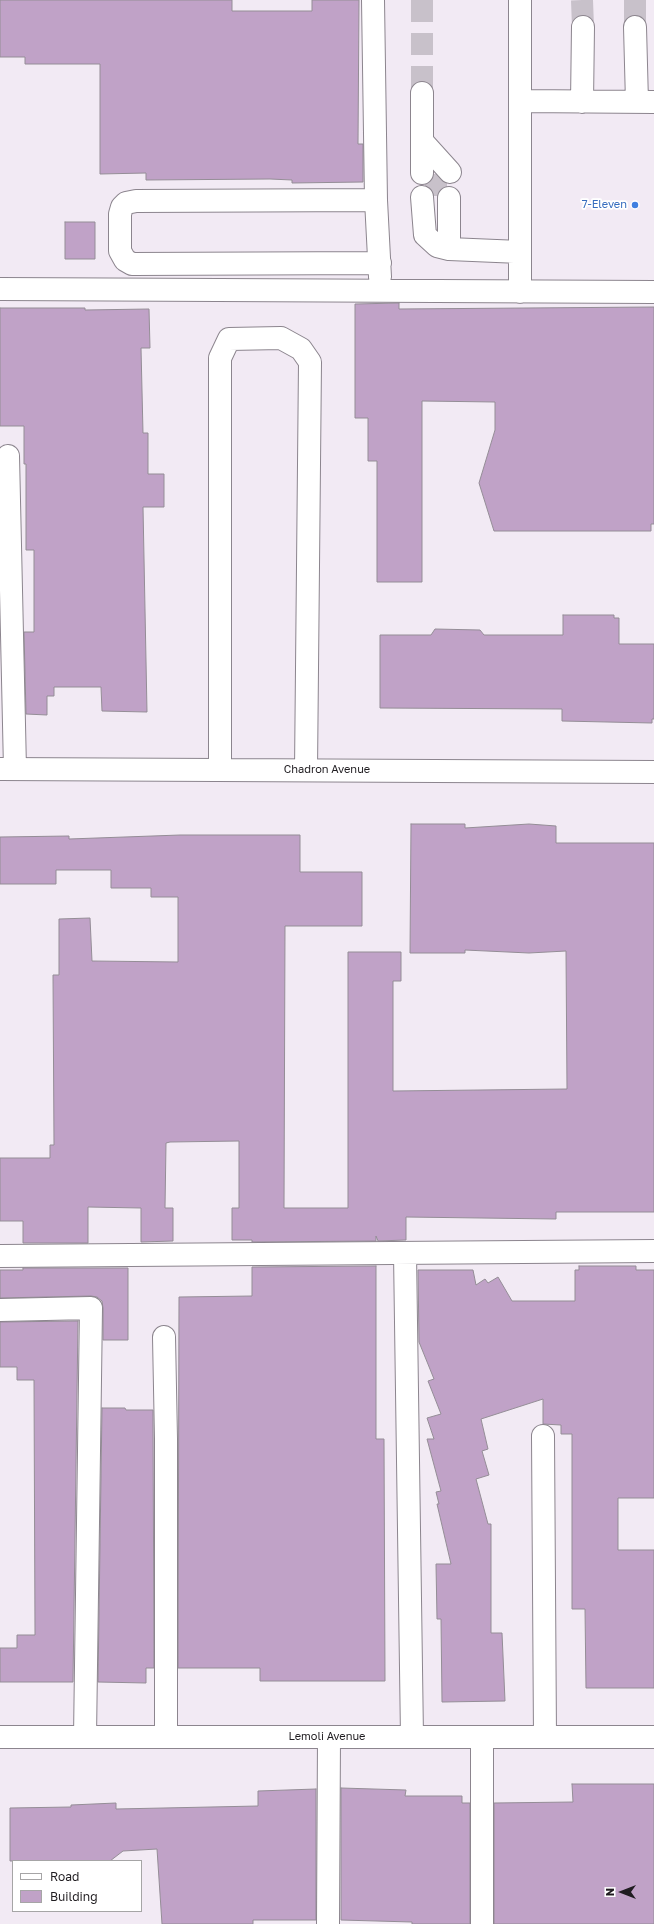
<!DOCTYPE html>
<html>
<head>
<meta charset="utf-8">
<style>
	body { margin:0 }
	#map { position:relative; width:654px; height:1924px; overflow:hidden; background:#f2eaf4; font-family:"Golos Text",sans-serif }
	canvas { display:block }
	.legend { position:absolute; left:12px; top:1860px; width:130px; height:52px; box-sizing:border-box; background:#fff; border:1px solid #a6a5a6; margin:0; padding:5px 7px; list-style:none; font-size:12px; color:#201d21 }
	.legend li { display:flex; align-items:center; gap:8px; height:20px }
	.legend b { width:20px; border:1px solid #a6a5a6 }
	.north { position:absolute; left:602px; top:1872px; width:40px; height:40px; -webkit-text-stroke:3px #fff; paint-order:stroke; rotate:270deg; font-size:11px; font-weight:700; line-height:16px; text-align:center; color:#201d21 }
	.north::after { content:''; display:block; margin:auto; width:14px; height:18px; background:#201d21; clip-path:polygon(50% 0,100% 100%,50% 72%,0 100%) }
</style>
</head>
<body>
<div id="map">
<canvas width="654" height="1924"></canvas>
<ul class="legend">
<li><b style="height:5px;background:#fff"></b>Road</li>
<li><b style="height:11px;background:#c0a2c7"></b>Building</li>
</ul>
<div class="north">N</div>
</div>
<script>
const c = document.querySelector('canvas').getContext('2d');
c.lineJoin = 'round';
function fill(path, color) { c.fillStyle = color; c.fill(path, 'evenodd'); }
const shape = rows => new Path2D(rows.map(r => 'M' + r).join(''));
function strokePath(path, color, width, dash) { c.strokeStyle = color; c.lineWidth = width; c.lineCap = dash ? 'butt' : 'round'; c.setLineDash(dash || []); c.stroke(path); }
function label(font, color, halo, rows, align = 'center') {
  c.font = font + ' "Golos Text",sans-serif'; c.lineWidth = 3.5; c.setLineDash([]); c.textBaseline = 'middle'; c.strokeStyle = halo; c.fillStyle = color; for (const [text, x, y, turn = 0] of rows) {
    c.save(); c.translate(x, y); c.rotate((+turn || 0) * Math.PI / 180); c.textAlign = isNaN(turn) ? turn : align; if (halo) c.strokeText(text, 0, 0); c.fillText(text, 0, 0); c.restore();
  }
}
const building = shape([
	[0,0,232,0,232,11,312,11,312,0,359,0,358,144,363,144,363,182,292,183,292,180,270,179,146,180,146,173,100,174,100,64,25,64,25,57,0,57,0,0],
	[65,222,95,222,95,259,65,259,65,222],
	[399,303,399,309,654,307,654,524,651,524,651,531,494,531,479,483,495,430,495,402,422,401,422,582,377,582,377,461,368,461,368,418,355,418,355,304,399,303],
	[0,308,85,308,85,310,149,309,150,348,141,348,143,433,148,433,148,474,164,474,164,507,143,507,147,712,102,711,101,687,54,687,54,696,47,696,47,715,26,714,24,632,34,632,34,550,26,550,26,464,24,464,24,426,0,426,0,308],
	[563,615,614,615,614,618,619,618,619,644,654,644,654,719,652,719,652,723,562,721,562,709,380,708,380,635,431,635,435,629,480,630,484,635,563,635,563,615],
	[411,824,465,824,465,828,529,824,556,826,556,843,654,843,654,1212,556,1212,556,1219,406,1217,406,1240,378,1241,376,1236,376,1241,252,1242,252,1240,232,1240,232,1208,239,1208,239,1141,170,1142,166,1143,165,1208,173,1208,173,1241,141,1242,141,1208,88,1207,88,1243,23,1243,23,1221,0,1221,0,1158,50,1158,50,1145,54,1145,53,975,59,975,59,919,90,918,92,961,178,962,178,897,151,897,151,888,111,888,111,870,56,870,56,884,0,884,0,837,69,836,69,839,180,835,300,835,300,872,362,872,362,926,285,926,284,1208,348,1208,348,952,401,952,401,981,393,981,393,1091,567,1089,566,951,529,953,465,950,465,953,410,953,411,824],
	[376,1266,376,1439,384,1439,385,1681,260,1681,260,1668,178,1668,179,1297,252,1296,252,1267,376,1266],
	[579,1266,636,1266,636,1270,654,1270,654,1498,618,1498,618,1550,654,1550,654,1688,586,1688,585,1609,572,1609,572,1434,561,1434,561,1425,543,1424,543,1399,481,1419,488,1449,482,1451,489,1475,476,1479,488,1524,491,1524,491,1633,502,1633,505,1701,442,1702,441,1619,437,1619,436,1564,451,1564,437,1504,439,1504,436,1492,441,1491,427,1439,434,1439,427,1418,441,1414,428,1381,434,1379,419,1342,418,1270,473,1270,476,1285,485,1279,488,1283,498,1277,512,1301,575,1301,575,1270,579,1270,579,1266],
	[23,1268,128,1268,128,1340,103,1340,103,1308,102,1301,97,1297,91,1296,0,1298,0,1270,23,1270,23,1268],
	[78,1321,73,1682,0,1682,0,1648,17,1648,17,1635,35,1635,34,1380,17,1380,17,1367,0,1367,0,1322,78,1321],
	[102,1408,125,1408,126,1410,153,1410,154,1668,146,1668,146,1683,98,1682,102,1408],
	[572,1784,654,1784,654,1924,494,1924,494,1803,573,1802,572,1784],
	[341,1788,406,1790,405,1796,462,1796,462,1803,470,1803,470,1924,412,1924,412,1922,341,1920,341,1788],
	[316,1789,316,1920,253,1920,253,1924,162,1924,157,1849,123,1851,110,1861,10,1861,10,1808,71,1807,71,1805,116,1803,116,1809,258,1806,258,1791,316,1789]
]);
const minorTunnel = shape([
	[422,0,422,93],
	[582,0,583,27],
	[635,0,635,27],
	[436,174,436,198]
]);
const minor = shape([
	[373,0,376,200,380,277],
	[635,27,637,102],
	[422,93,422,173],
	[520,101,654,102],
	[582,102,583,27],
	[422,141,450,172],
	[422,197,425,235,437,246,449,249,520,252],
	[449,198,449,249],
	[376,200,136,201,126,203,122,207,120,214,120,251,125,260,132,264,380,263],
	[0,289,654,292],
	[520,292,520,0],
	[8,456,15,769],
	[0,769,654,772],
	[220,770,220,358,229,339,281,338,301,349,310,362,306,770],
	[405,1253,412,1737],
	[0,1256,654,1251],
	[0,1310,91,1308,85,1737],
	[164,1337,166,1439,166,1737],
	[543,1436,545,1737],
	[0,1737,654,1737],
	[482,1737,482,1924],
	[328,1924,329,1737]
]);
const markers = [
	[635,205,4,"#3f7fe0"]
];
const shopNames = [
	["7-Eleven",627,205]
];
const streetNames = [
	["Chadron Avenue",327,770],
	["Lemoli Avenue",327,1737]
];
fill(building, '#c0a2c7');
strokePath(building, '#948d96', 1);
strokePath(minorTunnel, '#c8c1ca', 22, [22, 11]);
strokePath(minor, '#8c858e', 24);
strokePath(minor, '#fff', 22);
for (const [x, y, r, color] of markers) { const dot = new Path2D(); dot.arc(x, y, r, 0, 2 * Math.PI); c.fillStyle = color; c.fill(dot); strokePath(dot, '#fff', 1.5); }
label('11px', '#366cbe', '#fff', shopNames, 'right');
label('11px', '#201d21', '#fff', streetNames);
</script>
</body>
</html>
